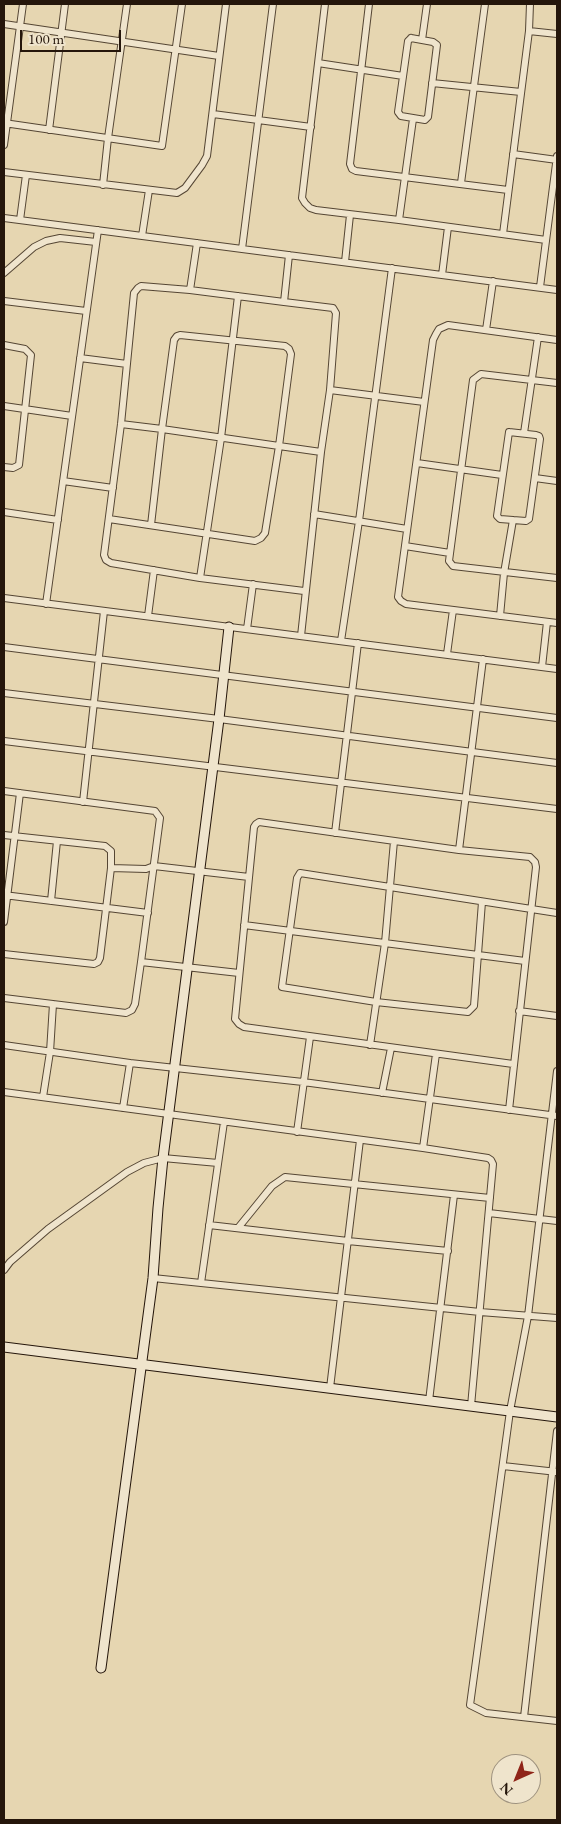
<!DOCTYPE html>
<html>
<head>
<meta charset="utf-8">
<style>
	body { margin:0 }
	#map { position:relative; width:561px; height:1824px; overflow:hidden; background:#e6d6b1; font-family:"EB Garamond",serif }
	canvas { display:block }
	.frame { position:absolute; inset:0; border:5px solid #25160b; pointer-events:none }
	.north { position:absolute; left:491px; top:1754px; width:50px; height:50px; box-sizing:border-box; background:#efe4cc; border:1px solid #9e927f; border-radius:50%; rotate:224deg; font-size:14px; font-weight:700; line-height:20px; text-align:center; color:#25160b }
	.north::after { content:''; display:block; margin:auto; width:18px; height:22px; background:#8f2418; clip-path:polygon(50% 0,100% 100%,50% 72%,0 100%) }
	.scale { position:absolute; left:20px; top:30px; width:101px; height:22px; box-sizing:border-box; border:2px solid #25160b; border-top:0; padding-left:6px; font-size:15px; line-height:18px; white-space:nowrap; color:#25160b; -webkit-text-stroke:4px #efe4cc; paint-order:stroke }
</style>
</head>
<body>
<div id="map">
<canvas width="561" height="1824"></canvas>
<div class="frame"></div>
<div class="north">N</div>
<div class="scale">100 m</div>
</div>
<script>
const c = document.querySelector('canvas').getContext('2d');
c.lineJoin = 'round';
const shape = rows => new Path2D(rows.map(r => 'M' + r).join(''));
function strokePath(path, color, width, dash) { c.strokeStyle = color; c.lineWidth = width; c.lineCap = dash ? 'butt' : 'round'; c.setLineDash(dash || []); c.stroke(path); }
const street = shape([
	[325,4,302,198,305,203,310,208,316,210,399,220,546,240],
	[369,4,350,164,352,169,356,171,508,190],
	[4,24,219,56],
	[529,31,557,34],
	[411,38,433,42,437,45,428,117,425,120,401,116,398,112,408,41,411,38],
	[422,40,427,4],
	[318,63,403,76],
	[432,83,521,92],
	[213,114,311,127],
	[4,123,162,146,182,4],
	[49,130,65,4],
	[4,145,23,4],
	[513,154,557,160],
	[4,172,177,193,185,188,202,165,207,156,226,4],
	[461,183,485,4],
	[103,185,108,138,127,4],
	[4,218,557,290],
	[20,220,26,175],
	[399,220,413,119],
	[503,234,529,31,530,4],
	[142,236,149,190],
	[242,249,273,4],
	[345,262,350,215],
	[4,273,34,247,46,241,60,238,96,242],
	[442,275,448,227],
	[540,287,557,156],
	[190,290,197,243],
	[4,301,86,311],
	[284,302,289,255],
	[486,330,493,281],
	[557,340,448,325,439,329,436,334,433,340,398,597,401,601,406,604,557,623],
	[4,345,25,349,31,355,19,465,13,468,4,467],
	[80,358,127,364],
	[557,383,481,374,473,380,449,561,453,566,557,578],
	[330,390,424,402],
	[4,406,72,416],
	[121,424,162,429,151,525],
	[509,432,536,435,539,436,540,439,529,519,526,521,500,519,497,516,509,432],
	[524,433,538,337],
	[417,463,502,475],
	[535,478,557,481],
	[63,481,113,488],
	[4,512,58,520],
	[314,514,407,529],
	[109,519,255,541,261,538,265,533,279,446,291,354,289,349,285,346,180,335,177,336,174,340,162,429,279,446,321,452],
	[405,546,450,553],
	[200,578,221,438,238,296],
	[4,598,557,669],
	[46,604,98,230],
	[148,616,154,570],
	[500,616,504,573,513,520],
	[247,629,253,584],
	[301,636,321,452,330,390,336,313,333,308,284,302,190,290,141,286,138,288,134,293,121,424,104,555,106,560,111,563,200,578,304,591],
	[341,641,359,521,392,268],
	[4,647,557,718],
	[447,654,453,610],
	[542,667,547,622],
	[4,693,219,719,557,763],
	[4,741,557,809],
	[4,791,155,811,160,818,141,962,135,1004,132,1010,126,1013,4,998],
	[83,802,104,611],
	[335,833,358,643],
	[4,835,105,846,111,851,111,868,100,958,98,962,94,964,4,954],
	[459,850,483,659],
	[111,868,146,869,154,866,249,877],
	[4,895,148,913],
	[51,901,57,841],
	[482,902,474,1006,468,1012,376,1002,282,987,297,878,300,873,557,913],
	[4,922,20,793],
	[244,925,525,961],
	[141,962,239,973],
	[519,1011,557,1016],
	[4,1045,130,1063,303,1082,557,1116],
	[370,1045,385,943,394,841],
	[557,1071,528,1316,510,1411,470,1705,486,1713,557,1721],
	[4,1092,423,1148,488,1158,491,1160,493,1164,471,1406],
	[382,1093,391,1048],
	[43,1097,50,1052,53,1004],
	[123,1108,130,1063],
	[509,1110,536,867,535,862,530,857,459,850,259,822,256,824,254,827,235,1019,239,1024,244,1027,513,1064],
	[297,1132,310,1037],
	[423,1148,436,1054],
	[489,1213,557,1221],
	[209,1225,348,1241,448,1251],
	[238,1228,272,1186,285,1177,490,1198],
	[4,1270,10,1262,48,1229,127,1172,144,1163,163,1158,218,1163],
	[153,1278,480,1312,557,1318],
	[201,1283,224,1122],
	[330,1388,360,1140],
	[429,1401,454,1195],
	[503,1466,557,1472],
	[524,1717,557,1431]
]);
const secondary = shape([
	[4,1347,557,1417],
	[101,1668,153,1278,158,1208,163,1158,219,719,229,627]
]);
strokePath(street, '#554634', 8);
strokePath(secondary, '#25160b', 11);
strokePath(street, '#efe4cc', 6);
strokePath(secondary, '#efe4cc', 9);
</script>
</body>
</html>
